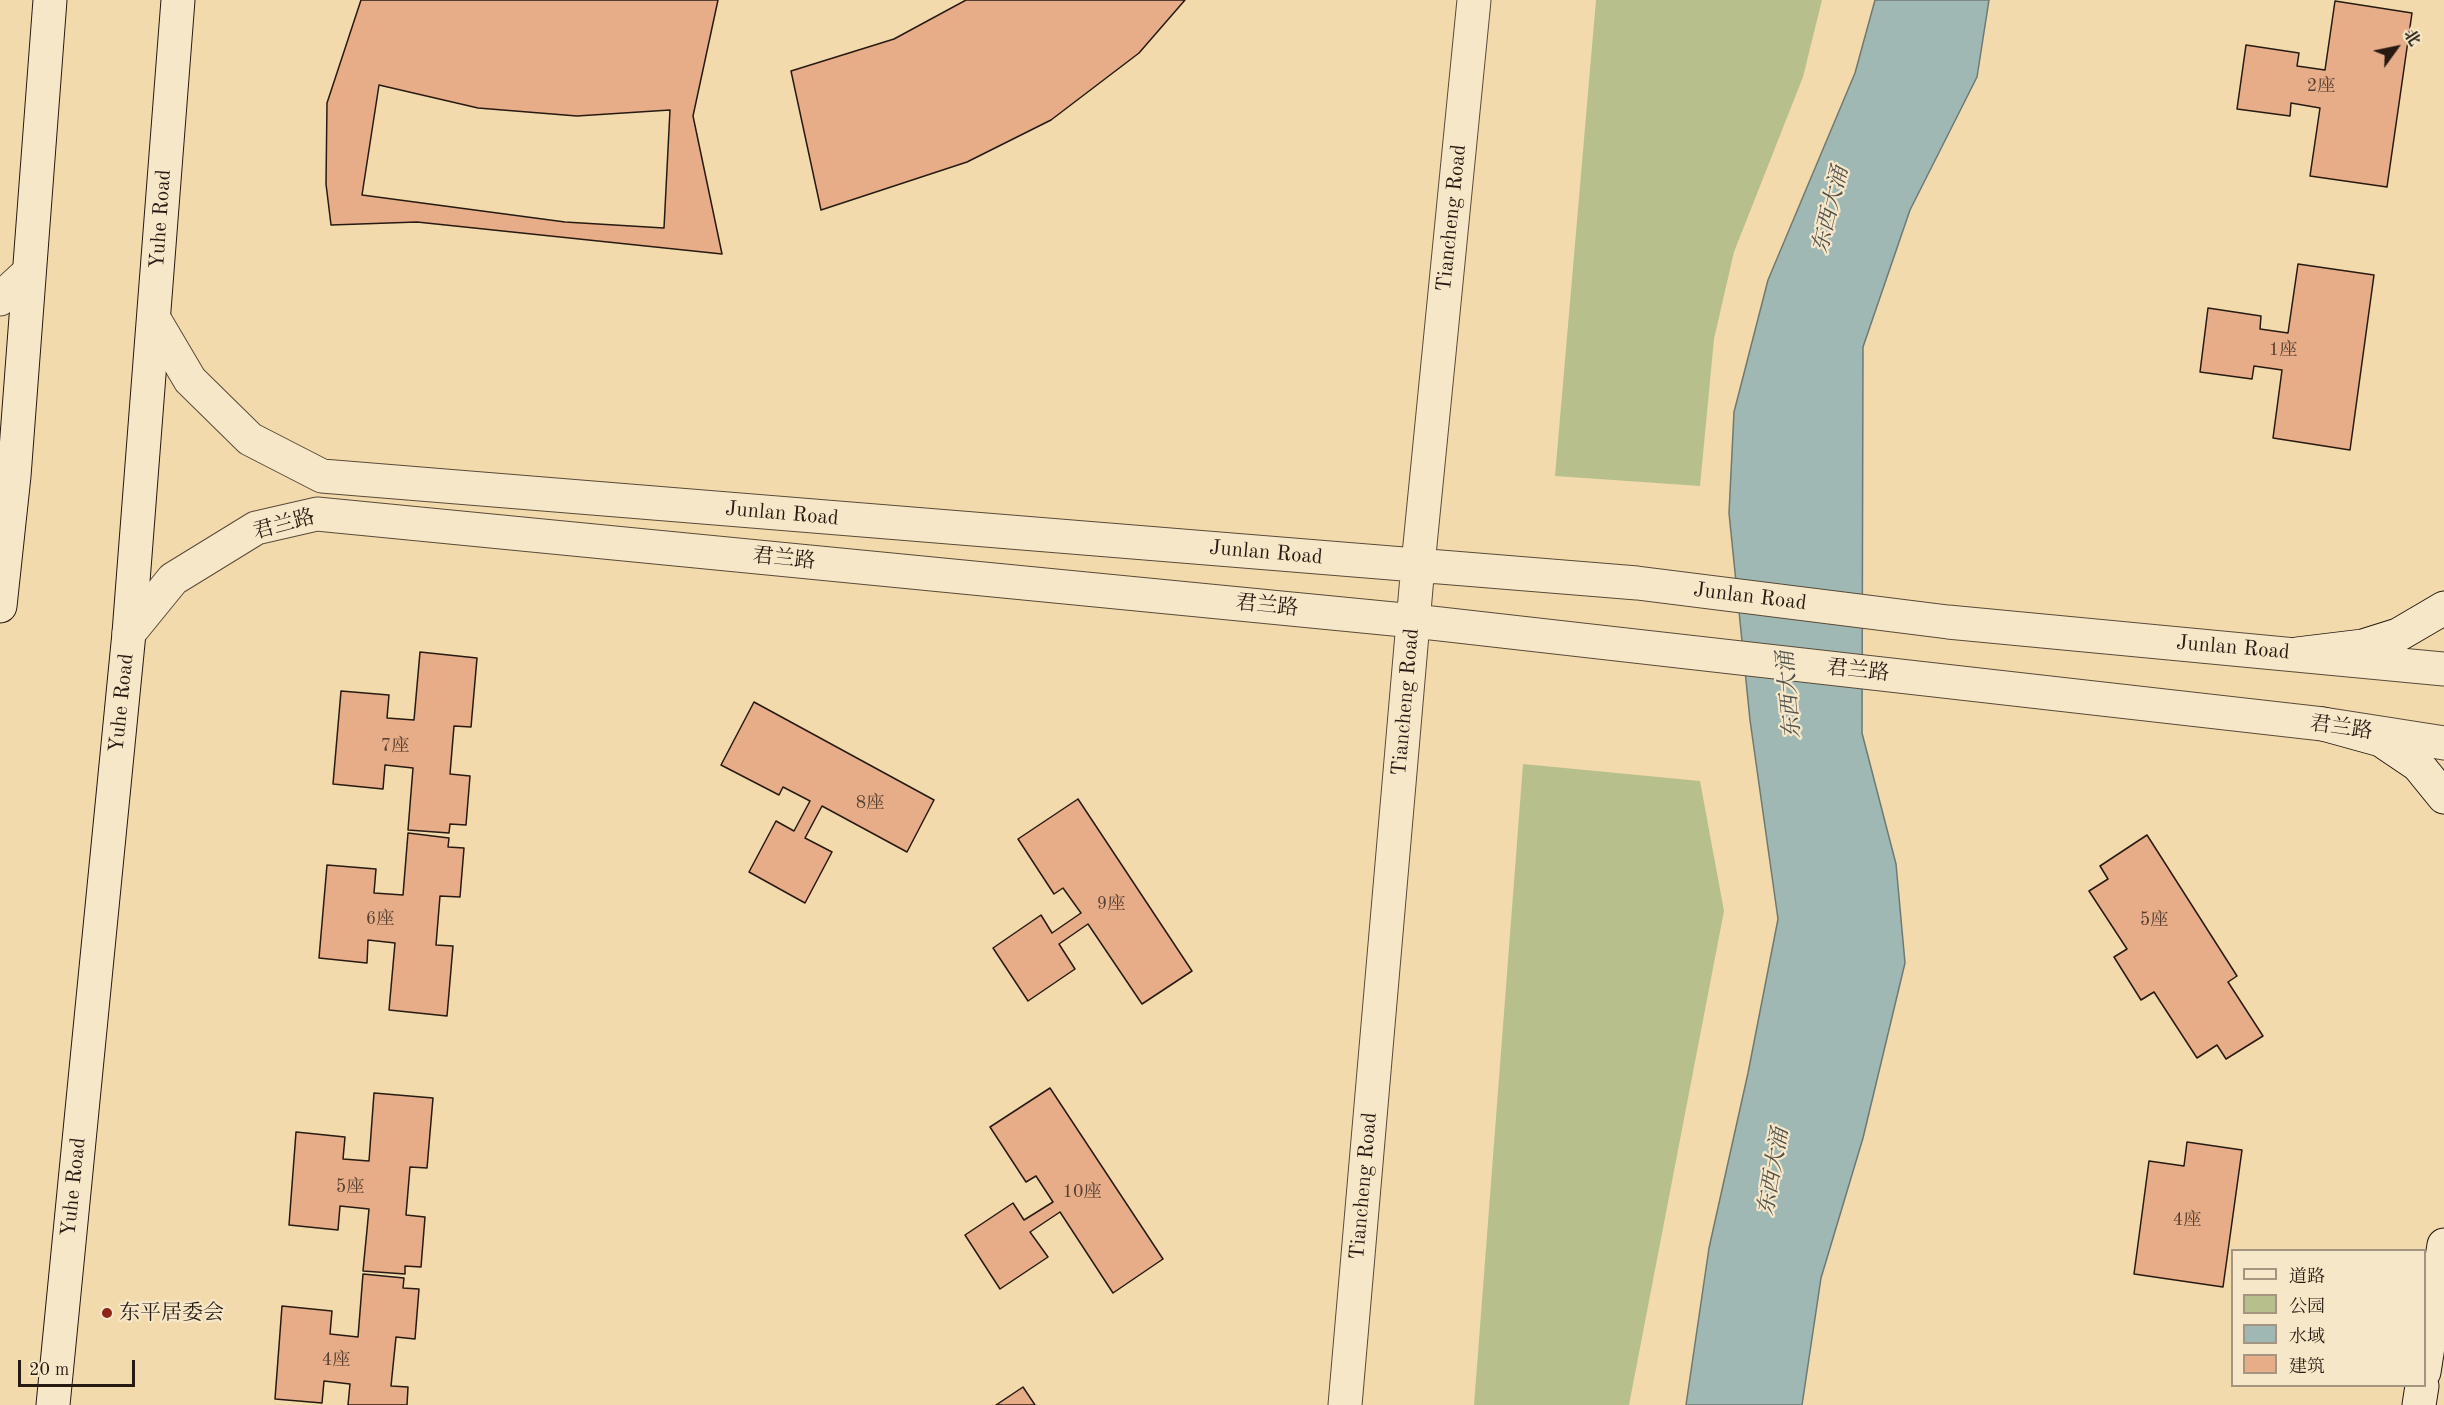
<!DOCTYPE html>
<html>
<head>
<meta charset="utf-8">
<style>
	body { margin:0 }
	#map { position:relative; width:2444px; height:1405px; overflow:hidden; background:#f2daac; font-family:"Old Standard TT","Noto Serif SC",serif }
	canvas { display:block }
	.legend { position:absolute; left:2231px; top:1249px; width:195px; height:138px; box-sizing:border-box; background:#f7e7c9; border:2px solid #a39580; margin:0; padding:8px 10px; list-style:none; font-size:18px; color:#261a12 }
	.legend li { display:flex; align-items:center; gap:12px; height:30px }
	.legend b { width:30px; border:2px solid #a39580 }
	.north { position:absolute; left:2366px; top:18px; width:60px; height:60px; -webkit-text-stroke:4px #f7e7c9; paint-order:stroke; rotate:57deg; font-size:16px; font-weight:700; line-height:24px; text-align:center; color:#261a12 }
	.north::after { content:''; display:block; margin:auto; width:21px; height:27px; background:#261a12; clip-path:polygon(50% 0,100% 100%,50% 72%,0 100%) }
	.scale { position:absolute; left:18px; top:1360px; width:117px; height:27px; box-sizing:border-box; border:3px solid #261a12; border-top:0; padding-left:8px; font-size:18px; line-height:21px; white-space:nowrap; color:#261a12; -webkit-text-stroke:4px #f7e7c9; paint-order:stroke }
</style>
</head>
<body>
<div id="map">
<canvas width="2444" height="1405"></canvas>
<ul class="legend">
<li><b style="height:8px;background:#f7e7c9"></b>道路</li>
<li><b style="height:16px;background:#b7c08d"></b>公园</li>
<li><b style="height:16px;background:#9fb8b4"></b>水域</li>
<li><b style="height:16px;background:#e7ad89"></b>建筑</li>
</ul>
<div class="north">北</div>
<div class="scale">20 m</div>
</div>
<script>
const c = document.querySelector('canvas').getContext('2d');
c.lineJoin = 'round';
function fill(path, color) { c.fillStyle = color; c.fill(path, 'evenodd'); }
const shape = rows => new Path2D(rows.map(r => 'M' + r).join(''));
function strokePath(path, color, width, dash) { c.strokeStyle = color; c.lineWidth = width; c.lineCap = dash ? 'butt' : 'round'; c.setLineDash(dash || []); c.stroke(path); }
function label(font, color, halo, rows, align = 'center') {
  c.font = font + ' "Old Standard TT","Noto Serif SC",serif'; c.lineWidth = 4.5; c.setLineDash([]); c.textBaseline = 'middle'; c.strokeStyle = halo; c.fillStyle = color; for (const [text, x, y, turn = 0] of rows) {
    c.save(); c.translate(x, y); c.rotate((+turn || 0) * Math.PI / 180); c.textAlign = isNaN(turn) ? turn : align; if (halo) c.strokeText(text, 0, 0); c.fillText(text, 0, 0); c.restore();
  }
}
const green = shape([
	[1596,0,1822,0,1803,77,1734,252,1714,339,1700,486,1555,476],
	[1523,764,1700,781,1724,911,1629,1405,1474,1405]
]);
const water = shape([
	[1875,0,1989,0,1977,77,1910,210,1863,347,1862,733,1896,864,1905,963,1863,1138,1821,1278,1802,1405,1686,1405,1709,1248,1748,1073,1778,919,1750,720,1729,513,1734,412,1768,280,1855,73,1875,0]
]);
const building = shape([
	[361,0,718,0,693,116,722,254,417,222,331,225,326,184,327,103,361,0],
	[966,0,1185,0,1139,53,1051,120,967,162,821,210,791,71,894,39,966,0],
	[2335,1,2412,13,2387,187,2310,176,2320,108,2291,103,2290,116,2237,109,2246,45,2299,53,2297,66,2325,70,2335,1],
	[379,85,478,108,577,116,670,110,664,228,565,222,362,195,379,85],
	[2298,264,2374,275,2350,450,2273,438,2282,370,2254,366,2252,379,2200,372,2208,308,2261,316,2260,329,2288,333,2298,264],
	[420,652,477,658,471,727,454,726,450,774,470,776,466,825,450,824,449,833,408,830,413,768,385,765,383,789,333,784,341,691,389,695,387,718,414,720,420,652],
	[754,702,934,800,907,852,822,806,805,838,832,852,805,903,749,872,776,821,794,831,810,801,783,787,779,795,721,765,754,702],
	[1078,799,1192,971,1142,1004,1088,924,1059,944,1075,969,1028,1001,993,948,1041,915,1052,933,1081,913,1063,888,1054,894,1018,839,1078,799],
	[408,833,449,838,448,847,464,848,460,897,440,896,436,945,453,946,447,1016,389,1010,395,943,368,940,367,963,319,958,327,865,376,869,374,893,403,895,408,833],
	[2147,835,2237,976,2228,982,2263,1036,2226,1059,2217,1045,2197,1058,2154,992,2141,1000,2114,957,2127,949,2089,891,2108,879,2100,866,2147,835],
	[1050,1088,1163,1259,1113,1293,1060,1212,1030,1232,1048,1257,1000,1289,965,1235,1013,1203,1024,1220,1053,1202,1036,1176,1026,1182,990,1127,1050,1088],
	[374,1093,433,1098,427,1168,410,1167,406,1215,425,1217,421,1267,405,1266,405,1274,363,1271,369,1209,340,1206,338,1230,289,1225,296,1132,345,1137,343,1159,369,1161,374,1093],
	[2187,1142,2242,1150,2223,1287,2134,1274,2149,1161,2184,1166,2187,1142],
	[363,1274,404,1278,403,1288,419,1289,415,1339,396,1337,391,1386,408,1387,407,1405,348,1405,350,1384,324,1381,322,1403,275,1399,282,1306,332,1311,330,1334,358,1337,363,1274],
	[1023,1387,1035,1405,996,1405,1023,1387]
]);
const tertiary = shape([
	[0,299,27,274],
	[154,319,190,380,250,439,322,476,1637,583,1948,622,2444,669],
	[129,633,173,579,256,528,317,514,1414,621,2323,724,2444,743],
	[1345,1405,1418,565,1474,0]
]);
const secondary = shape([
	[0,606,14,476,50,0],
	[2297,654,2363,646,2398,635,2444,608],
	[2323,724,2381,740,2418,765,2444,797],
	[2424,1372,2444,1245],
	[53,1405,129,633,178,0],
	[2419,1405,2422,1386]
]);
const markers = [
	[107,1313,6,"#8f2418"]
];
const numberNames = [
	["2座",2321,86],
	["1座",2283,350],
	["7座",395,746],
	["8座",870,803],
	["9座",1111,904],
	["6座",380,919],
	["5座",2154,920],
	["5座",350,1187],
	["10座",1082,1192],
	["4座",2187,1220],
	["4座",336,1360]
];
const streetNames = [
	["Tiancheng Road",1452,218,-84],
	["Yuhe Road",161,219,-86],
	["Junlan Road",782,514,5],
	["君兰路",284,525,-15],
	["Junlan Road",1266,553,5],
	["君兰路",784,559,6],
	["Junlan Road",1750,597,7],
	["君兰路",1267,606,6],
	["Junlan Road",2233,648,5],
	["君兰路",1858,671,6],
	["Tiancheng Road",1406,702,-85],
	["Yuhe Road",122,703,-84],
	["君兰路",2341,728,8],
	["Tiancheng Road",1364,1186,-85],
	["Yuhe Road",74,1187,-84]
];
const poiNames = [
	["东平居委会",119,1313]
];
const waterNames = [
	["东西大涌",1831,210,-76],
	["东西大涌",1790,695,-95],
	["东西大涌",1774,1172,-80]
];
fill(green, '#b7c08d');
fill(water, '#9fb8b4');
strokePath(water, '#6f7973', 1.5);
fill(building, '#e7ad89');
strokePath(building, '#261a12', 1.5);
strokePath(tertiary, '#594a38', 35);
strokePath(secondary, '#261a12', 35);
strokePath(tertiary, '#f7e7c9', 33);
strokePath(secondary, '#f7e7c9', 33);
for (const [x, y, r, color] of markers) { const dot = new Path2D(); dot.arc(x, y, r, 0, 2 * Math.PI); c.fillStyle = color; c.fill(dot); strokePath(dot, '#f7e7c9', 2); }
label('18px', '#563f30', null, numberNames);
label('21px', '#261a12', '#f7e7c9', streetNames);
label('21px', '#261a12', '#f7e7c9', poiNames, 'left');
label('italic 22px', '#50514b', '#f7e7c9', waterNames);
</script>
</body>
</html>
